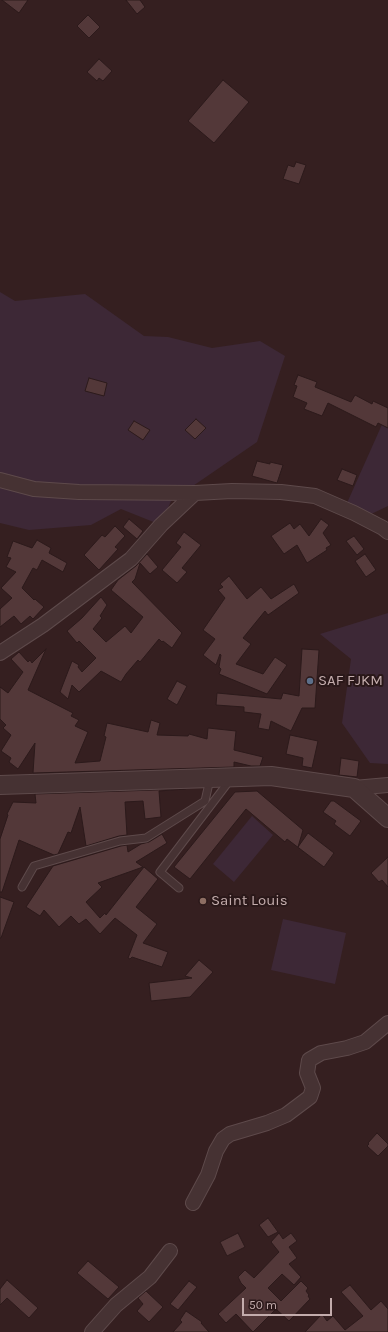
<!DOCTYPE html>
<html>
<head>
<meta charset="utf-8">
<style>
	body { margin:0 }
	#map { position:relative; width:388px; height:1332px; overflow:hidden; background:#351f20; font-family:Karla,sans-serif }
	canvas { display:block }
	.scale { position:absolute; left:242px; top:1298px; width:90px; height:18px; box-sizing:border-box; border:2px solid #c3acac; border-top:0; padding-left:5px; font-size:12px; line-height:14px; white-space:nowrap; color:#c3acac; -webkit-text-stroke:3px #2a1819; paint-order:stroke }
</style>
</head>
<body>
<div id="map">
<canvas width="388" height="1332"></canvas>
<div class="scale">50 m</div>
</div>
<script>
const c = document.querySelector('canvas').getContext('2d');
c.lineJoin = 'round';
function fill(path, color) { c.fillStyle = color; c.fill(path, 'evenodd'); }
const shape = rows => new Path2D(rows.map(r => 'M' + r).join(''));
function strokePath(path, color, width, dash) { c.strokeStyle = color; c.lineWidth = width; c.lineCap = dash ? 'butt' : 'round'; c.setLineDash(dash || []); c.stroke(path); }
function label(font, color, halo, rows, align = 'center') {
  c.font = font + ' Karla,sans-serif'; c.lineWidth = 4; c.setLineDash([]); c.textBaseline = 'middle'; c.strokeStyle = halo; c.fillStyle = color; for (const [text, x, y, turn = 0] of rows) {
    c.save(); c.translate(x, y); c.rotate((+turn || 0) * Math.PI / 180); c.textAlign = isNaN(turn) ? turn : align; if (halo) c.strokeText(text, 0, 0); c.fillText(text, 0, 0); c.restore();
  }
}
const green = shape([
	[0,292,15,301,85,294,144,336,168,337,212,348,260,341,285,356,257,442,171,501,161,525,121,509,91,525,29,530,0,523],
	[388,411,388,506,367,516,347,503],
	[388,613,388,764,370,763,342,723,351,659,320,634],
	[252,816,273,835,234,882,213,864],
	[283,919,346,933,335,984,271,970]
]);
const building = shape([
	[2,0,28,0,19,13,2,0],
	[126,0,140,0,145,7,137,14,126,0],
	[88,15,100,27,89,38,77,26,88,15],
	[99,59,112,71,103,81,99,78,97,81,87,72,99,59],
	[223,80,249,102,214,143,188,121,223,80],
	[296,162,306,165,299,184,283,179,288,165,294,167,296,162],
	[298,375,317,382,315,387,351,402,355,395,372,404,373,401,388,408,388,428,378,423,376,427,328,403,322,416,304,409,307,403,293,397,297,386,294,385,298,375],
	[89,378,107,383,104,396,85,391,89,378],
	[196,419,206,428,195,439,185,430,196,419],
	[134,421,150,430,143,440,128,430,134,421],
	[257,461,270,464,270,462,283,465,277,483,252,476,257,461],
	[342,469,357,475,353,486,337,480,342,469],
	[129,519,143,531,137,539,123,527,129,519],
	[321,519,329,525,323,533,331,545,326,548,327,550,307,563,297,545,284,554,271,536,290,523,294,529,300,524,309,536,321,519],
	[115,526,125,536,115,547,118,549,99,570,84,555,102,535,105,537,115,526],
	[184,532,201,545,182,568,187,572,177,583,162,570,181,547,176,543,184,532],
	[354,536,364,549,357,555,346,541,354,536],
	[37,540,51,548,49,553,67,563,63,572,42,560,37,570,33,568,22,588,34,600,35,599,44,607,33,619,30,616,21,624,14,616,0,627,0,609,12,598,1,588,16,572,6,567,11,558,7,557,13,541,32,548,37,540],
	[147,554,158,567,150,574,140,563,135,579,132,582,182,633,172,648,163,641,162,642,159,639,140,662,138,660,126,674,121,682,101,671,79,692,72,685,68,699,60,692,72,661,79,665,78,667,82,672,96,658,79,641,77,643,67,631,82,618,101,597,107,605,100,616,102,618,93,629,106,642,125,626,131,633,143,617,111,590,118,580,136,566,147,554],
	[365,554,376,570,366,577,355,561,365,554],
	[229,576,247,599,261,587,271,599,294,584,299,593,268,615,265,611,243,638,251,644,236,664,263,674,275,657,287,665,267,694,219,674,221,669,219,667,221,655,220,654,216,665,203,655,215,639,203,630,225,598,218,590,223,587,220,584,229,576],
	[46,649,28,690,73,713,71,716,79,720,75,726,88,732,75,763,100,761,106,737,104,736,107,723,148,732,151,720,160,723,157,735,188,736,189,734,207,739,208,728,236,731,234,750,263,757,260,766,251,766,234,762,234,767,33,773,35,743,18,769,9,762,11,758,1,751,11,735,3,728,6,725,0,719,0,687,8,693,23,672,11,659,19,652,28,662,30,660,32,663,46,649],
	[302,649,319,650,315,708,302,708,291,731,271,721,269,730,258,728,261,714,244,712,244,707,216,705,217,693,281,699,283,693,299,696,302,649],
	[177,681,187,686,177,705,167,699,177,681],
	[290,735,318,741,312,768,302,766,303,758,286,754,290,735],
	[341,758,359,761,357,777,339,775,341,758],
	[185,789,159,791,161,817,145,819,143,801,125,802,127,835,119,836,86,846,80,807,71,833,68,832,58,854,54,855,19,840,2,892,0,892,0,839,8,815,7,814,13,802,36,803,35,794,185,789],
	[257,791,303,830,298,847,308,833,334,853,324,867,287,839,285,842,246,809,190,879,174,867,235,792,257,791],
	[331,801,334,801,361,821,350,836,334,824,336,821,323,812,331,801],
	[162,834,167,843,136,862,143,867,98,883,102,887,86,902,100,918,105,913,106,915,144,867,158,879,136,907,157,924,143,943,168,952,162,967,132,957,130,959,128,958,137,935,115,918,100,934,86,919,79,924,71,916,59,927,44,910,40,916,26,907,53,866,121,846,127,845,128,852,141,844,149,842,162,834],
	[388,857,388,887,382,880,379,882,371,873,388,857],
	[0,897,14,902,1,938,0,938,0,897],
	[199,960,213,972,190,997,151,1001,149,983,192,978,185,976,199,960],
	[377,1133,388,1144,388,1146,378,1156,367,1146,369,1144,368,1143,377,1133],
	[268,1218,278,1232,268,1237,259,1225,268,1218],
	[238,1233,245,1247,227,1256,220,1242,238,1233],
	[279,1233,283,1239,291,1233,297,1241,289,1247,297,1258,289,1264,301,1277,294,1285,282,1274,268,1288,281,1301,301,1281,308,1288,306,1291,309,1295,308,1296,310,1299,289,1321,276,1309,253,1332,236,1314,226,1323,218,1314,246,1288,241,1283,238,1277,245,1270,254,1278,279,1252,271,1242,279,1233],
	[88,1261,119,1287,108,1299,77,1273,88,1261],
	[7,1280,38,1308,29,1318,7,1298,0,1305,0,1289,7,1280],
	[189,1281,197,1287,178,1310,170,1304,189,1281],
	[350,1285,371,1310,381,1301,388,1309,388,1332,305,1332,322,1314,327,1321,333,1316,345,1330,363,1316,341,1292,350,1285],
	[146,1291,163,1307,149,1322,137,1311,143,1304,138,1298,146,1291],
	[186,1311,202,1322,201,1323,209,1332,173,1332,182,1322,180,1320,186,1311]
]);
const service = shape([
	[22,887,34,866,120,841,146,838,205,801,210,779],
	[179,888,160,872,230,780]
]);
const minor = shape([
	[0,480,34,489,79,492,195,493,232,491,281,492,315,496,354,513,383,528,388,532],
	[0,653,43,625,131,559,161,525,195,493],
	[354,788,388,785],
	[193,1203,208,1175,216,1151,223,1139,230,1134,267,1123,286,1115,310,1097,313,1088,307,1073,309,1060,321,1053,347,1048,365,1042,388,1023],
	[92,1332,116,1305,150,1277,170,1251]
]);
const tertiary = shape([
	[0,785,271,776,354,788,388,818]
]);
const markers = [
	[310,681,4,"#5c6f8a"],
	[203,901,4,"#8d6e63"]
];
const poiNames = [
	["SAF FJKM",318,681],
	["Saint Louis",211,901]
];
fill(green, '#3d2836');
fill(building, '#533839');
strokePath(building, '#2c1a1b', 1);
strokePath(service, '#5e4a4b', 9);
strokePath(minor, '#5e4a4b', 16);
strokePath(tertiary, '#5e4a4b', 20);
strokePath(service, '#463233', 7);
strokePath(minor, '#463233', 14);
strokePath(tertiary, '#463233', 18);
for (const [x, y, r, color] of markers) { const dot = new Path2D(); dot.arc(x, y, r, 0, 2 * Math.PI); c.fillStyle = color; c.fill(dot); strokePath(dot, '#2a1819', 1.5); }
label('15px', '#c3acac', '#2a1819', poiNames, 'left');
</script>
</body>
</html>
